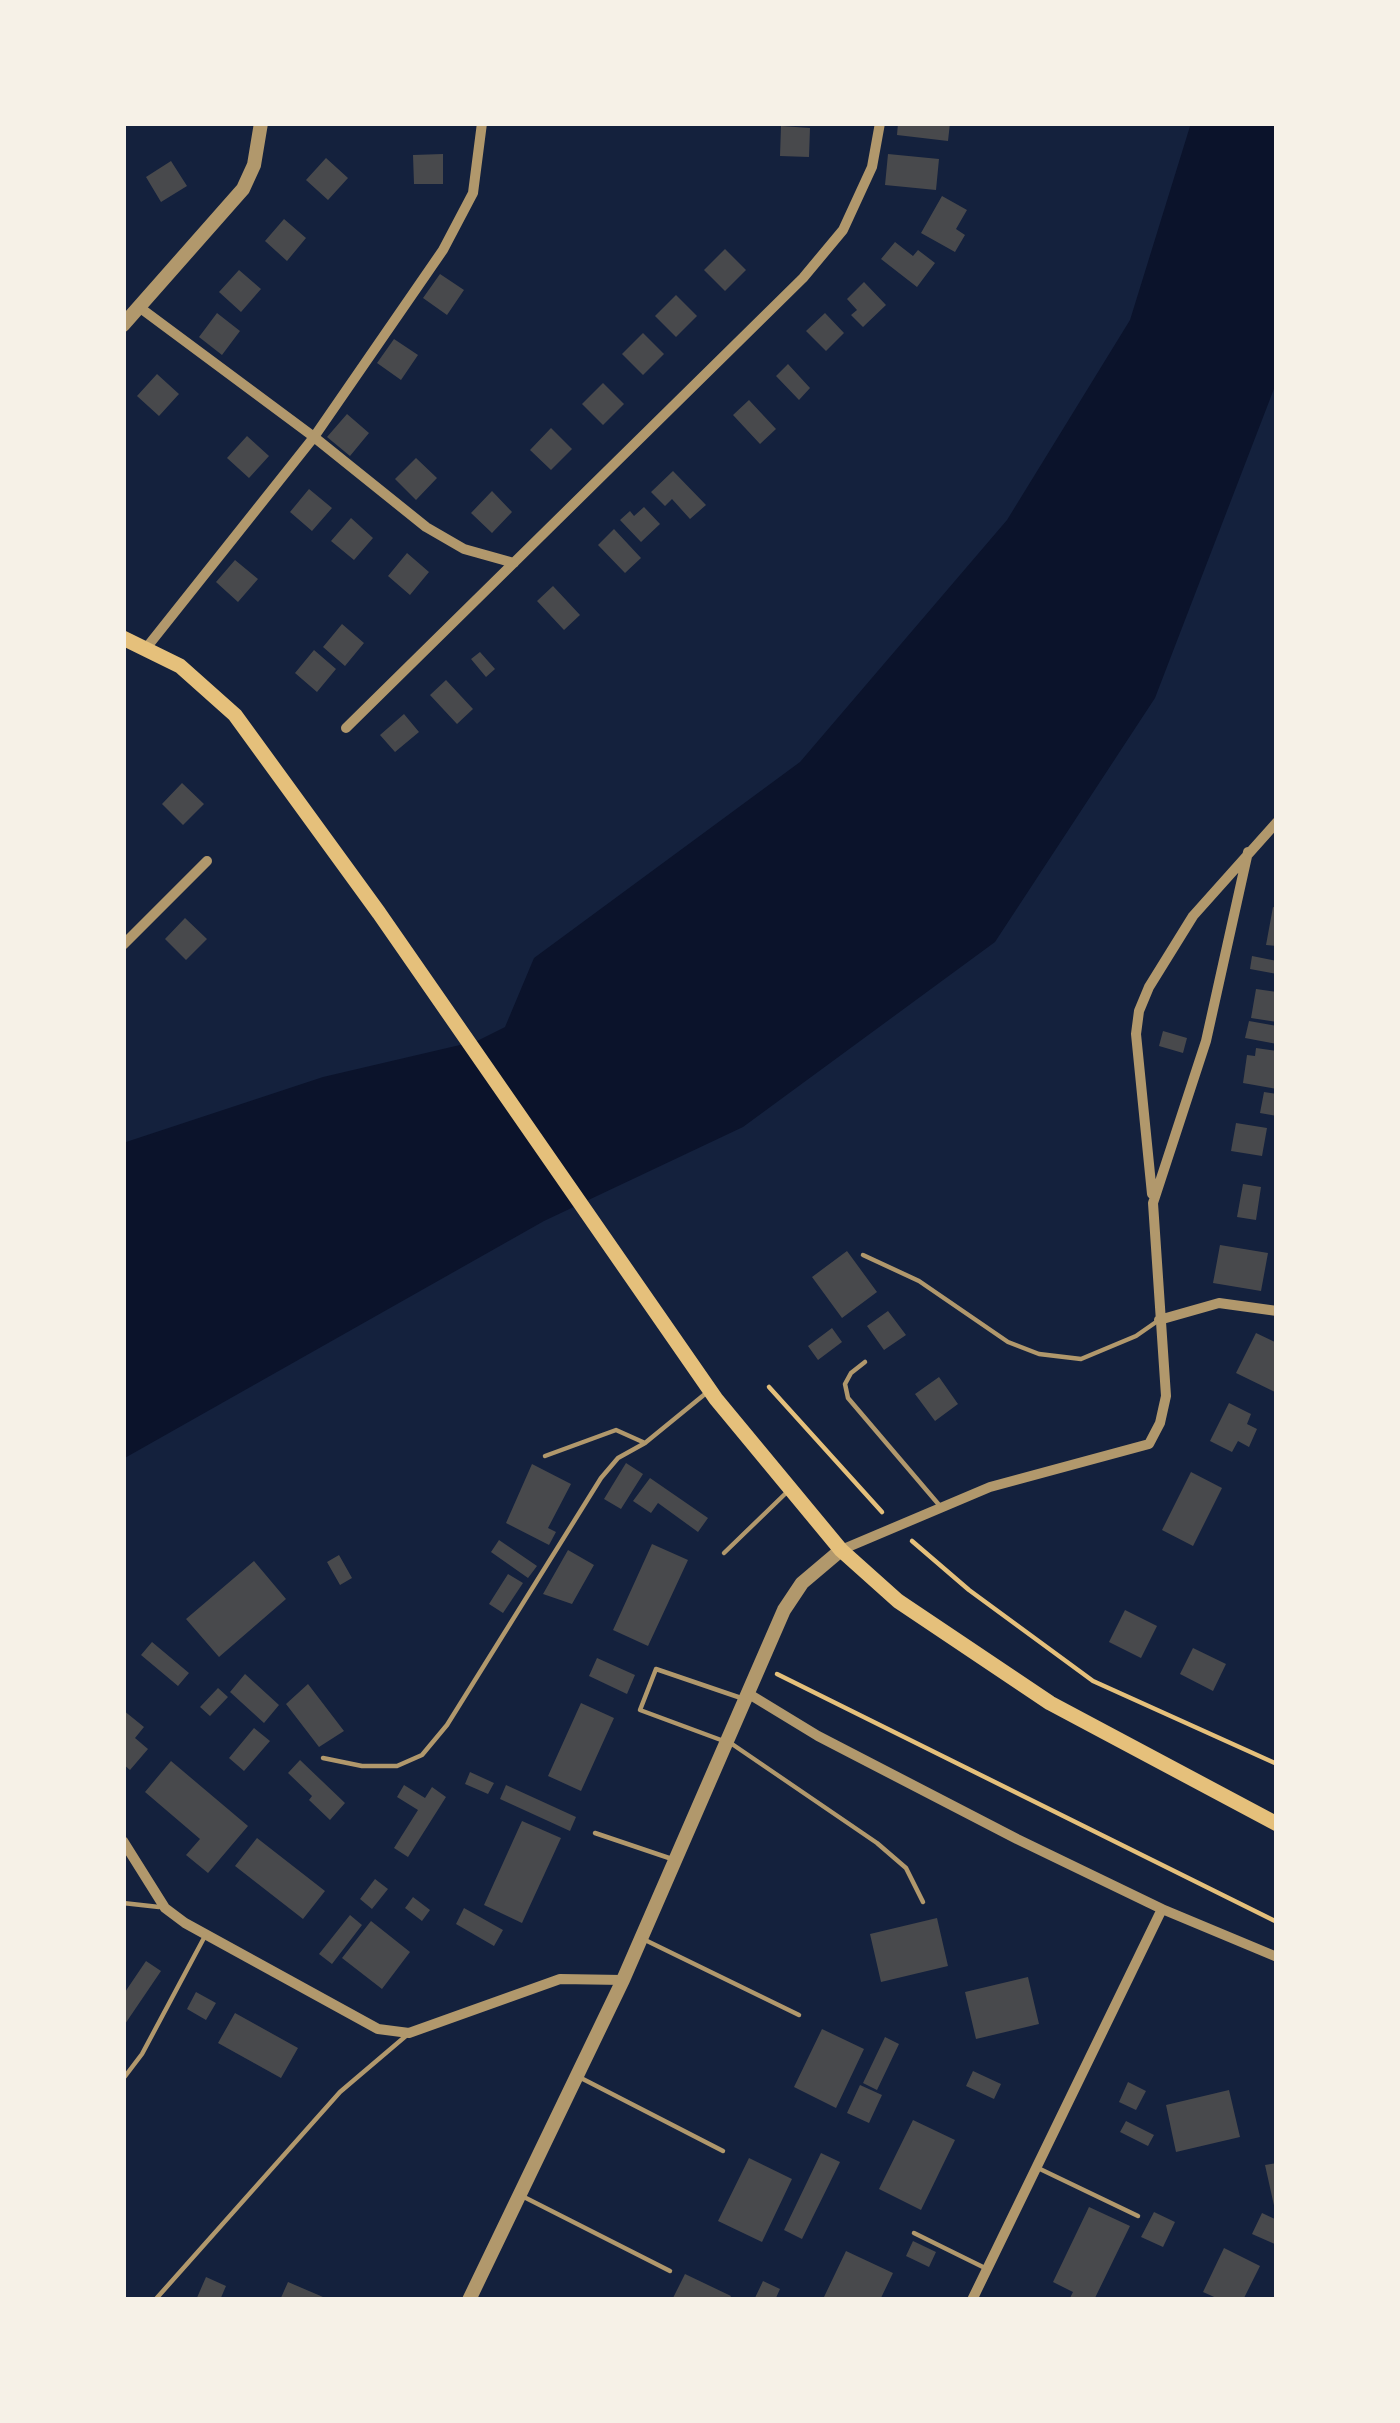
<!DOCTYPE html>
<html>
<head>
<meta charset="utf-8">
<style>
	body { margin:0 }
	#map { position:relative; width:1400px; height:2423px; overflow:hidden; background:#14213d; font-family:Helvetica,sans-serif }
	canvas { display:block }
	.frame { position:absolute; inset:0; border:126px solid #f6f1e7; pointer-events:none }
</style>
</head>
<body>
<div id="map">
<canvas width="1400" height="2423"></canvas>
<div class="frame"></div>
</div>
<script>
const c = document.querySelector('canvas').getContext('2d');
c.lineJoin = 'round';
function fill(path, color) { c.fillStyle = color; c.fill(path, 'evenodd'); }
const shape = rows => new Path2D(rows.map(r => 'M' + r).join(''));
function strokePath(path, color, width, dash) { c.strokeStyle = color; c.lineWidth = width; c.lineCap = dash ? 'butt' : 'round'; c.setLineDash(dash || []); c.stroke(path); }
const water = shape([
	[1191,123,1277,123,1277,381,1155,698,995,942,743,1127,544,1221,123,1459,123,1143,323,1077,477,1041,505,1027,534,958,800,762,1007,520,1130,320]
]);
const building = shape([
	[898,123,950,123,948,141,897,135],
	[781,126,810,128,809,157,780,156],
	[443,154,443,184,414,184,413,155],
	[888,154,939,159,936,190,885,185],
	[326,158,348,178,328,200,306,180],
	[171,161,187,186,161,202,146,177],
	[942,196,967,210,956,229,965,235,955,252,921,233],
	[284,219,306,238,287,261,265,241],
	[895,242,913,256,918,250,935,263,917,287,881,259],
	[725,249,746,270,725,291,704,270],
	[239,270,261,289,241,312,219,292],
	[440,274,464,290,447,315,423,298],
	[864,282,886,305,863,327,851,315,857,310,847,299],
	[676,295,697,316,676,337,655,316],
	[217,313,240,331,222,355,199,337],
	[825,313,844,333,826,351,806,331],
	[643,333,664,354,643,375,622,354],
	[394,339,418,355,401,380,377,363],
	[788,364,810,388,799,400,776,376],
	[157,374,179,394,159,416,137,396],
	[603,383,624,404,603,425,582,404],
	[749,400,776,429,760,444,733,415],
	[347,414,369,433,350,456,327,437],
	[551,428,572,449,551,470,530,450],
	[247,436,269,456,249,478,227,458],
	[416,458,437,478,416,500,395,479],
	[673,471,706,505,690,519,672,499,665,506,651,492],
	[309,489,332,508,312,531,290,512],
	[492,491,512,512,492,533,471,513],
	[644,507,660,524,641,542,620,520,630,511,634,516],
	[351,518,373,538,354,560,331,541],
	[614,529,641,558,625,573,598,545],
	[407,553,429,572,410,595,388,576],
	[235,560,258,579,238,602,216,582],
	[553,586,580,615,564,630,537,601],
	[342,624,364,643,345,666,323,647],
	[314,650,336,669,317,692,295,673],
	[480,652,495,669,486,677,471,659],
	[446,680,473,709,457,724,430,695],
	[404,714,419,732,395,752,380,735],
	[182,783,204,804,183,825,162,804],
	[1273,907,1277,908,1277,946,1266,945],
	[185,918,207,939,186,960,165,939],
	[1252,956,1277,961,1277,974,1250,969],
	[1256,989,1277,992,1277,1022,1251,1018],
	[1249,1021,1277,1026,1277,1044,1245,1038],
	[1163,1031,1187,1038,1183,1053,1159,1046],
	[1256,1048,1277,1051,1277,1089,1243,1083,1247,1055,1255,1056],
	[1264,1092,1277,1094,1277,1116,1260,1113],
	[1236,1123,1267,1128,1262,1156,1231,1151],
	[1243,1184,1261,1187,1256,1220,1237,1217],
	[1220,1245,1268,1253,1261,1291,1213,1283],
	[847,1251,877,1292,842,1318,812,1277],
	[888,1311,906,1335,884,1350,867,1326],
	[832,1328,842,1342,818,1360,808,1346],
	[1256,1333,1277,1343,1277,1393,1236,1373],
	[939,1377,958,1404,935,1421,915,1394],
	[1229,1403,1251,1414,1247,1424,1257,1429,1249,1447,1238,1441,1232,1452,1210,1441],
	[626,1463,643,1474,621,1509,604,1499],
	[532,1464,571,1484,548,1528,556,1532,549,1545,506,1523],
	[1191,1472,1222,1488,1193,1546,1162,1530],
	[650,1478,708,1518,698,1532,658,1503,651,1513,633,1501],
	[499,1540,537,1566,528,1578,491,1552],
	[652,1544,688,1560,648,1646,613,1630],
	[568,1550,594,1565,572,1604,543,1594],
	[339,1555,352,1578,340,1585,327,1562],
	[254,1561,286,1599,219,1657,186,1619],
	[508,1574,523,1583,503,1613,489,1604],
	[1125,1610,1157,1626,1141,1658,1109,1642],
	[152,1642,189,1673,178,1686,141,1655],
	[1193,1648,1226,1664,1213,1691,1180,1674],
	[597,1658,635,1675,627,1694,589,1676],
	[245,1674,279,1705,264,1723,230,1692],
	[308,1684,344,1731,319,1747,286,1704],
	[218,1688,228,1697,210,1716,200,1707],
	[581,1703,614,1718,581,1791,548,1776],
	[123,1710,144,1727,135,1738,148,1749,130,1770,123,1764],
	[254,1728,270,1741,244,1771,229,1758],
	[300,1760,345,1803,330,1820,309,1800,312,1796,288,1773],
	[171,1761,248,1826,208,1873,186,1855,200,1839,145,1792],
	[470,1772,494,1783,488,1794,465,1784],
	[404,1785,425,1798,432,1787,446,1797,408,1857,394,1848,418,1810,397,1797],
	[506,1785,576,1817,570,1831,500,1799],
	[522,1821,561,1838,522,1923,484,1905],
	[257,1838,325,1891,303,1919,235,1866],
	[375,1879,388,1889,372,1909,360,1899],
	[413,1897,430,1910,422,1921,405,1908],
	[464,1908,503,1930,494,1946,456,1924],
	[350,1915,362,1925,332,1964,319,1954],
	[937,1918,948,1966,881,1982,870,1934],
	[371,1921,410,1952,382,1989,342,1958],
	[146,1961,161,1971,123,2027,123,1995],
	[1028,1977,1039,2024,976,2039,965,1992],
	[196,1992,216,2003,206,2020,187,2009],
	[235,2013,298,2048,281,2078,218,2043],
	[822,2029,864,2049,836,2108,794,2087],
	[885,2037,899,2044,877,2090,863,2083],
	[973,2071,1001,2084,994,2099,966,2086],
	[1128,2082,1146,2091,1136,2110,1119,2102],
	[860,2085,882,2095,869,2123,847,2113],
	[1229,2090,1240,2137,1176,2152,1166,2105],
	[913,2120,955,2140,921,2210,879,2189],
	[1126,2121,1154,2135,1148,2146,1120,2132],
	[821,2153,840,2162,802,2239,784,2230],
	[749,2158,792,2179,762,2242,718,2221],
	[1277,2163,1277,2210,1275,2210,1265,2165],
	[1089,2207,1130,2226,1094,2300,1069,2300,1073,2292,1053,2282],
	[1154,2212,1175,2222,1163,2247,1141,2237],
	[1262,2213,1277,2220,1277,2245,1252,2234],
	[913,2241,936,2252,929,2267,906,2256],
	[1224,2248,1260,2266,1243,2300,1221,2300,1203,2292],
	[846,2251,893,2273,880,2300,824,2297],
	[685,2274,731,2296,729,2300,672,2300],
	[206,2277,226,2286,220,2300,196,2300],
	[763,2281,780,2289,775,2300,754,2300],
	[288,2282,330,2300,280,2300]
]);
const path = shape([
	[769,1387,882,1512],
	[912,1541,969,1590,1093,1681,1277,1764],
	[777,1674,1277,1922]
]);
const service = shape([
	[863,1255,919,1281,1008,1342,1039,1354,1081,1359,1136,1336,1159,1320],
	[865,1362,851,1373,845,1384,848,1398,940,1506],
	[545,1456,616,1430,645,1443],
	[724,1553,786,1493],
	[721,1740,640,1710,656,1669,744,1699],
	[732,1744,877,1843,906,1868,923,1902],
	[323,1758,362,1766,397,1766,422,1755,447,1725,601,1478,618,1458,645,1443,705,1394],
	[595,1833,672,1859],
	[123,1903,159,1907],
	[643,1939,799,2015],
	[579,2077,723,2151],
	[123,2079,142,2054,205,1936],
	[1040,2169,1138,2216],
	[520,2195,670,2271],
	[914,2233,987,2269],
	[155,2300,340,2092,407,2035]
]);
const minor = shape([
	[139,307,314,437,426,527,464,549,514,563],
	[147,647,314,437,443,250,473,193,482,123],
	[346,728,803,278,843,230,872,167,880,123],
	[123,945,207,861],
	[1152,1194,1136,1034,1139,1011,1149,987,1193,916,1277,822],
	[1159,1320,1219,1303,1277,1311],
	[841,1550,990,1487,1149,1444,1160,1423,1166,1396,1153,1203,1206,1041,1248,852],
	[749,1694,818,1736,1017,1839,1162,1909,1277,1957],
	[123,1841,165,1908,185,1923,378,2029,409,2033,560,1979,623,1980],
	[972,2300,1162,1909]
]);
const tertiary = shape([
	[123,325,243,189,254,165,261,123],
	[469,2300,623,1980,784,1610,802,1583,841,1550]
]);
const secondary = shape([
	[123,638,180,666,235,715,379,913,716,1399,841,1550,898,1601,1050,1703,1277,1824]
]);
fill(water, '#0b132b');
fill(building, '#48494c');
strokePath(path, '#e5c07b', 4.5);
strokePath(service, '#b1986c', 4.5);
strokePath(minor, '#b1986c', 10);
strokePath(tertiary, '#b1986c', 14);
strokePath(secondary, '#e5c07b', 15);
</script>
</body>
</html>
